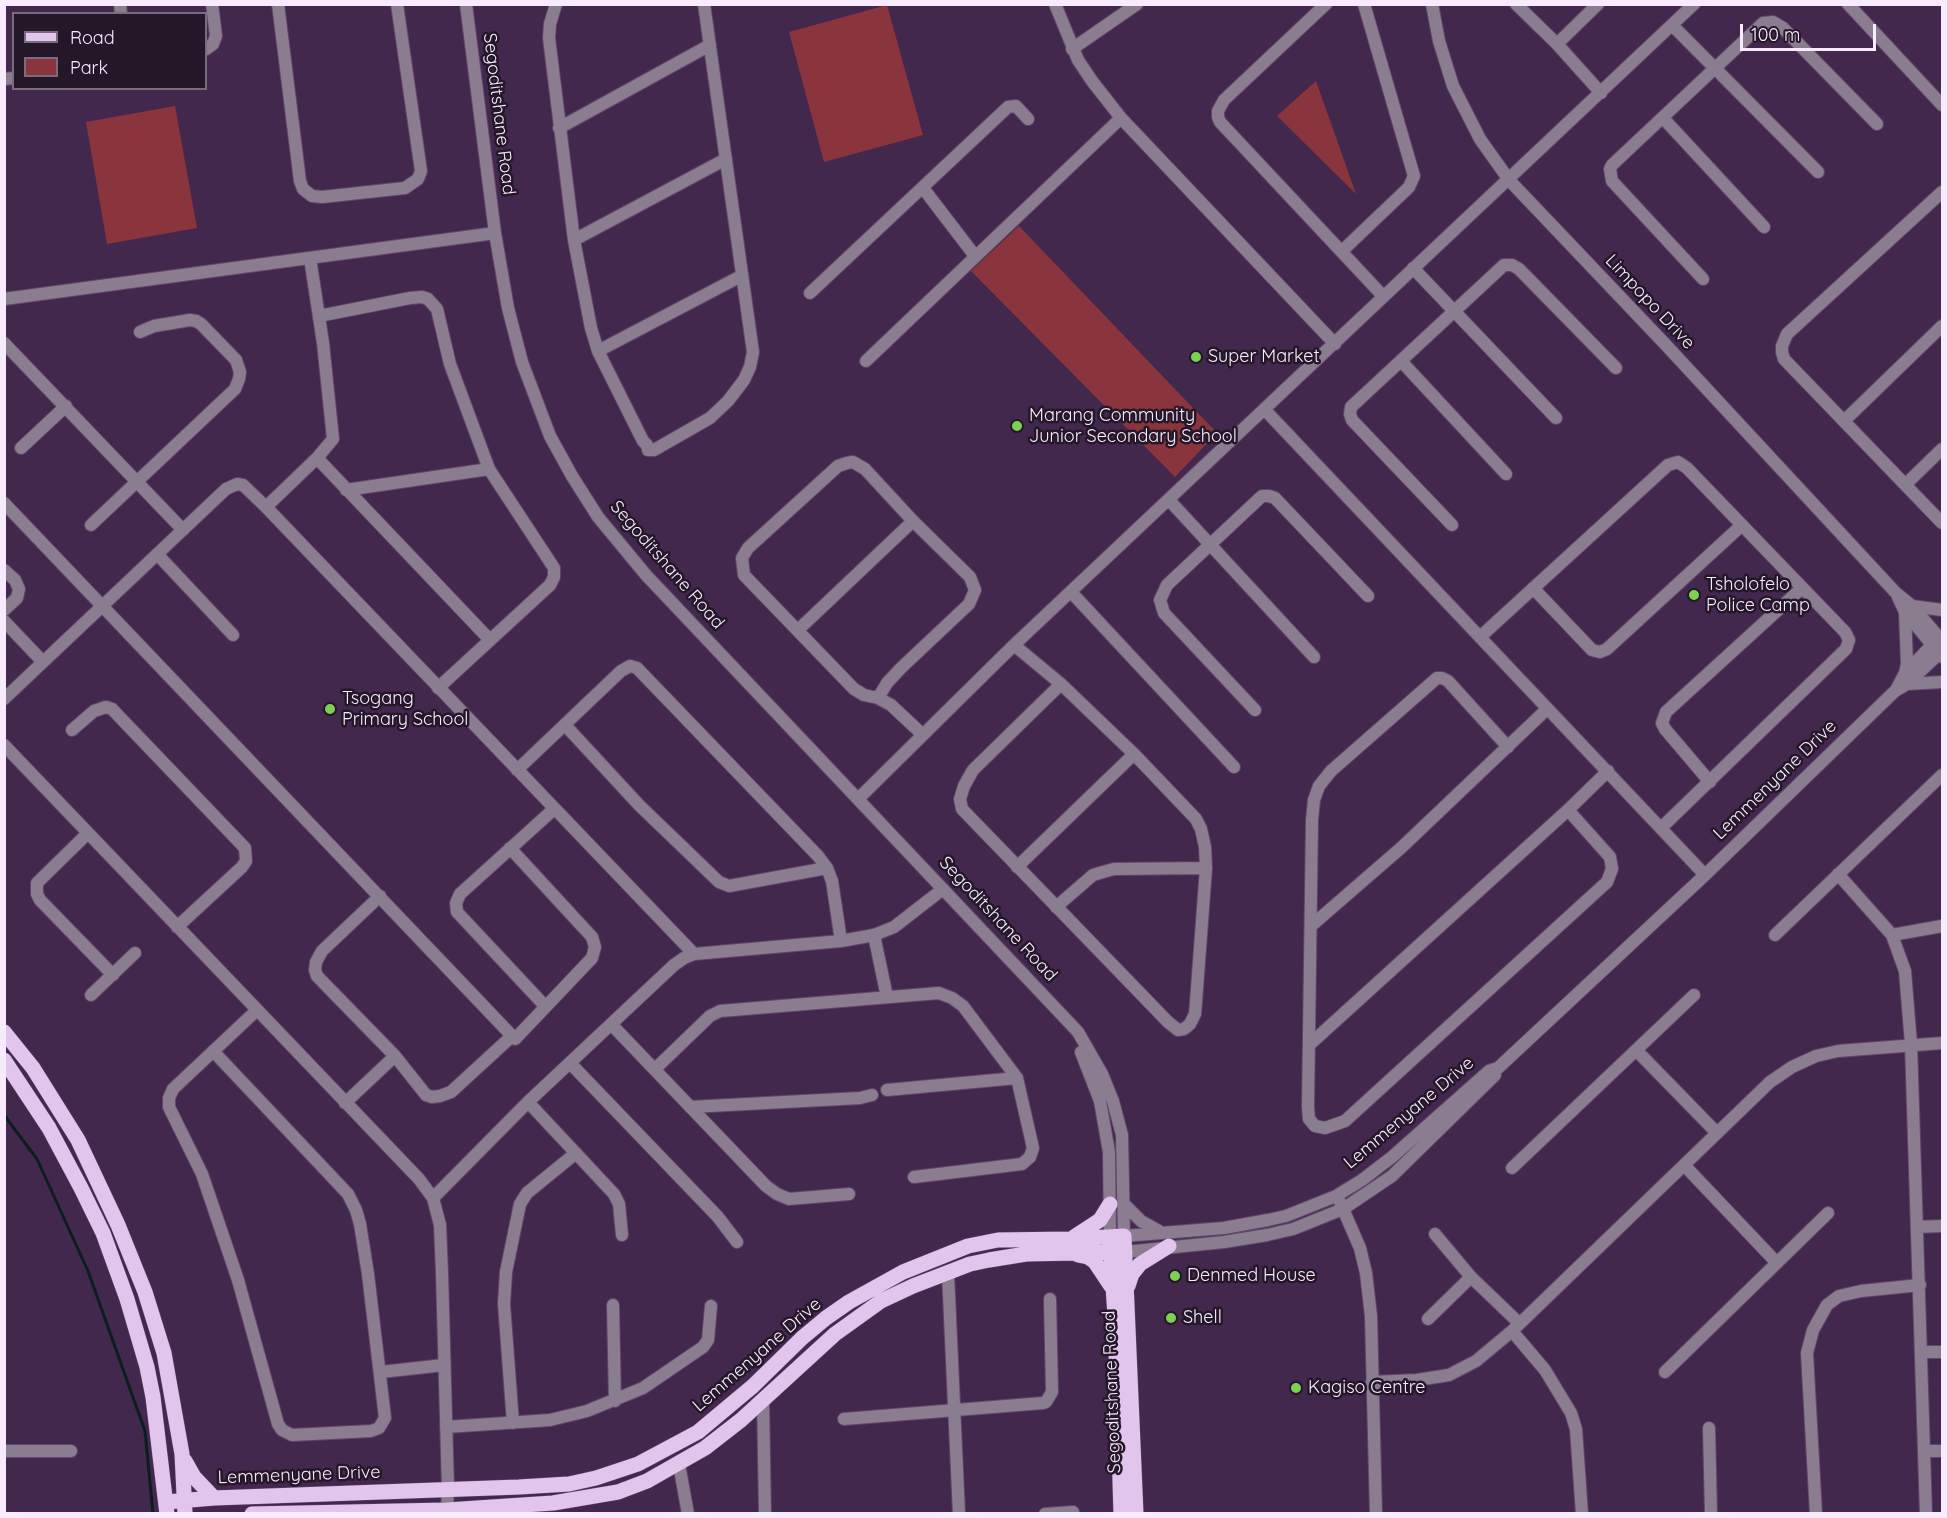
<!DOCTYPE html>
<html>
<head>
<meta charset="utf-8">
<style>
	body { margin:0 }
	#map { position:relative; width:1947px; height:1518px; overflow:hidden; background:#43284d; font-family:Quicksand,sans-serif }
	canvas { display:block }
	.frame { position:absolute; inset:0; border:6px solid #f8ebfe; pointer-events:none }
	.legend { position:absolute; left:12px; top:12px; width:195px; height:78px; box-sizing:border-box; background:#231728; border:2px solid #786c7e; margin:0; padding:8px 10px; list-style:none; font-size:18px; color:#f8ebfe }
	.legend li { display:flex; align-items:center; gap:12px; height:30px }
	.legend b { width:30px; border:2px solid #786c7e }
	.scale { position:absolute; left:1740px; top:24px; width:136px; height:27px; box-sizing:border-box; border:3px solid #f8ebfe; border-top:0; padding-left:8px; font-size:18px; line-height:21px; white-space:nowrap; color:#f8ebfe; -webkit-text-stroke:4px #231728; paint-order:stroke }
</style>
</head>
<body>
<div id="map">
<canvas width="1947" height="1518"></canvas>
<div class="frame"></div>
<ul class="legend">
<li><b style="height:8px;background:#e1c5ec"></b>Road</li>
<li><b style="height:16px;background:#8a343e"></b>Park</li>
</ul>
<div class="scale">100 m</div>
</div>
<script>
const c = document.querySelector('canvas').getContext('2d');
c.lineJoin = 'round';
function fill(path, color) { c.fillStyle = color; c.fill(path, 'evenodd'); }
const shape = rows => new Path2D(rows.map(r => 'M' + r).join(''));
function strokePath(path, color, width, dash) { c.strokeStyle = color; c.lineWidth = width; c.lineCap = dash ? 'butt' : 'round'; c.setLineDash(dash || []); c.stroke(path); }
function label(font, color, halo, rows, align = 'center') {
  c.font = font + ' Quicksand,sans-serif'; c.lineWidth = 5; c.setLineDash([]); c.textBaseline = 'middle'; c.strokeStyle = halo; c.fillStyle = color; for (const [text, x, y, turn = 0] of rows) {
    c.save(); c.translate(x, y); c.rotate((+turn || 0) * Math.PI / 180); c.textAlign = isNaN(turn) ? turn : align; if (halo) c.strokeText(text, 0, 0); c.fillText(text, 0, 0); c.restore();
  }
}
const green = shape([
	[887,5,923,135,824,162,789,32],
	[1316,81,1356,194,1277,116],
	[175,106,197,228,107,244,86,122],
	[1019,226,1217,433,1175,477,971,271]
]);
const stream = shape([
	[4,1115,37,1159,88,1271,145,1431,153,1514]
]);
const minor = shape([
	[120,4,121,14],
	[278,4,300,181,303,189,312,196,322,197,405,188,418,179,421,171,397,4],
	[466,4,495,233,508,308,522,362,550,436,572,476,598,517,646,575,1078,1032,1102,1074,1113,1101,1122,1135,1124,1236,1224,1228,1268,1220,1286,1216,1336,1196,1362,1180,1392,1157,1489,1071,1498,1068,1705,875,1895,691,1907,684,1942,651],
	[556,4,550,24,549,38,574,240,591,328,598,351,643,441,647,445,648,450,654,450,710,418,728,401,744,380,750,367,753,352,704,4],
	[1055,4,1078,60,1092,81,1121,118,1335,344],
	[1326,4,1224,100,1218,111,1218,117,1220,122,1383,296],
	[1432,4,1439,41,1453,86,1480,139,1509,180,1665,344,1896,593,1912,606,1942,641],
	[1516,4,1557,44,1601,93],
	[1848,4,1942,105],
	[1672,25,1818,172],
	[1557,44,1598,4],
	[206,49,213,44,216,36,212,4],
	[1072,49,1137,4],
	[4,79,14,78],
	[1663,118,1764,227],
	[559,128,710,45],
	[923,188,975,256],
	[1942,192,1787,334,1782,346,1782,352,1784,359,1942,523],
	[574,240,726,159],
	[1342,251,1405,191,1409,187,1414,176,1364,4],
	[1413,268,1556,418],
	[1703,279,1612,181,1610,169,1612,165,1763,23,1773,22,1783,28,1877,124],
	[810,293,1008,107,1016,106,1028,119],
	[4,299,495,233],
	[319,316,410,298,422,297,428,299,437,309,450,364,489,469,554,568,554,577,550,585,438,688],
	[4,343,183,530],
	[598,351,741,276],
	[866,361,1121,118],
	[1401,361,1506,474],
	[1265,410,1705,875],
	[1844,421,1942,326],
	[21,448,66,406],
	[317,458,490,640],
	[1906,484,1942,449],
	[346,490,489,469],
	[1169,500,1314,657],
	[4,503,515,1039,592,958,595,947,592,937,510,848],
	[266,507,317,458,333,439,323,343,310,258],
	[91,525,235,389,239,379,240,372,236,360,201,324,196,321,190,320,154,326,140,332],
	[1452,525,1352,420,1350,414,1351,407,1504,265,1512,265,1519,269,1616,368],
	[157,554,233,635],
	[4,570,15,580,19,589,17,598,4,610],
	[1533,588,1592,650,1600,652,1607,649,1742,525],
	[1071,592,1234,767],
	[1898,597,1905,612,1942,657],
	[1912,606,1942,610],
	[4,621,43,662],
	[798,630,913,521],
	[1480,637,1668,465,1678,462,1687,468,1845,632,1849,640,1846,649,1661,828],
	[1014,645,1061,684,1134,754,1196,819,1201,829,1205,847,1206,868,1196,1002,1195,1014,1190,1024,1184,1029,1178,1030,1168,1022,962,809,960,799,964,786,973,770,1061,684],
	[1905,673,1907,664,1905,612],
	[1907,684,1942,682],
	[1896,690,1905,673,1936,641],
	[878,698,887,683,901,668,969,604,975,590,970,577,913,521,865,469,853,462,847,463,838,466,748,548,742,558,744,575,854,689,864,695,878,698,891,705,923,735],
	[4,699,226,489,237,484,243,485,266,507,694,954],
	[1255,710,1164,613,1160,600,1167,585,1262,496,1269,496,1275,498,1368,596],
	[565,725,639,805,719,882,729,886,827,868],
	[72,730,94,711,106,707,112,709,245,848,246,861,242,867,177,927],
	[4,745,419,1179,433,1198,440,1225,442,1273,448,1489,447,1510],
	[1508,747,1448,681,1442,678,1437,678,1331,771,1319,786,1314,800,1312,820,1308,1107,1309,1119,1315,1126,1325,1128,1345,1121,1607,882,1612,869,1610,857,1568,810],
	[517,770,621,671,630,666,637,668,818,856,827,868,832,881,841,941],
	[1710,782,1665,729,1662,723,1666,712,1802,588],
	[858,799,1014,645,1694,4],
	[88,833,37,883,37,894,40,900,113,975],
	[1017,867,1134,754],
	[1838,874,1892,935,1905,971,1911,1044,1926,1514],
	[380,896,322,951,316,962,315,970,317,976,395,1056,426,1095,432,1097,440,1096,451,1092,512,1036],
	[1056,907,1093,875,1103,872,1114,869,1206,868],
	[1311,926,1402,847,1547,709],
	[874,935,887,997],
	[1775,935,1942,775],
	[1892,935,1942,926],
	[91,995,135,953],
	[545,1006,457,912,456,903,460,894,554,809],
	[611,1024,766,1186,777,1194,789,1199,849,1194],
	[1309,1045,1568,810,1608,771],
	[1636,1050,1717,1133],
	[213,1051,348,1194,356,1210,360,1224,368,1274,385,1418,379,1428,371,1431,292,1435,282,1430,278,1424,238,1280,202,1174,169,1107,169,1098,173,1089,257,1010],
	[1081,1052,1100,1101,1109,1152,1110,1237],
	[570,1063,718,1217,737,1242],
	[655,1069,710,1016,720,1011,939,993,952,998,963,1006,1017,1078,1033,1148,1030,1157,1022,1164,914,1177],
	[887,1090,1017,1078],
	[528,1102,614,1194,619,1204,622,1235],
	[345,1103,395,1056],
	[690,1107,860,1098,872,1095],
	[1684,1165,1777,1263],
	[1512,1168,1694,995],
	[433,1198,528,1102,674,965,684,958,694,954,841,941,874,935,894,927,943,889],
	[1340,1202,1360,1248,1366,1273,1371,1316,1376,1514],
	[1125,1205,1141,1221,1159,1231],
	[1917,1227,1942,1226],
	[1435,1234,1471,1277,1519,1323],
	[1125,1252,1224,1242,1267,1235,1293,1229,1343,1209,1392,1176,1495,1075],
	[948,1273,959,1514],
	[613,1305,615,1401],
	[1428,1319,1471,1277],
	[1512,1331,1545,1370,1571,1413,1576,1429,1582,1514],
	[1923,1352,1942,1352],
	[381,1372,444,1365],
	[1665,1372,1828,1213],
	[1372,1382,1417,1380,1449,1375,1476,1361,1512,1331,1770,1082,1792,1067,1816,1056,1838,1051,1942,1043],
	[763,1399,765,1514],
	[844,1419,1043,1403,1046,1402,1052,1392,1050,1299],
	[513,1423,504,1304,506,1272,520,1204,527,1193,576,1153],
	[446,1427,550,1420,587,1411,643,1388,703,1347,708,1340,711,1306],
	[1709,1428,1711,1514],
	[4,1451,71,1451],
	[1925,1451,1942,1451],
	[679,1464,688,1514],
	[1045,1514,1073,1512],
	[1816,1514,1807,1353,1813,1330,1827,1305,1839,1296,1861,1291,1920,1285]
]);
const major = shape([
	[4,1032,33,1068,78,1140,118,1225,145,1292,164,1353,182,1454,185,1514],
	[4,1060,49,1128,81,1188,103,1233,127,1299,147,1367,153,1397,167,1514],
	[1074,1237,1100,1220,1110,1204],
	[1110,1244,1115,1315,1121,1514],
	[1078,1255,1088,1257,1095,1262,1111,1286],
	[1128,1286,1132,1274,1140,1264,1169,1246],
	[185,1461,194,1477,214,1498],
	[166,1502,214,1498,519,1487,569,1484,596,1478,638,1464,698,1432,753,1386,802,1338,826,1318,849,1302,903,1272,968,1246,998,1240,1071,1239,1124,1236,1136,1514],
	[252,1514,447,1510,553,1503,618,1492,647,1481,705,1448,741,1420,835,1334,881,1301,913,1286,970,1264,989,1260,1026,1254,1125,1252]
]);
const markers = [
	[1196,357,6,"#7ed053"],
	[1017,426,6,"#7ed053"],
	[1694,595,6,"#7ed053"],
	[330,709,6,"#7ed053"],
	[1175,1276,6,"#7ed053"],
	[1171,1318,6,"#7ed053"],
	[1296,1388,6,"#7ed053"]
];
const streetNames = [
	["Segoditshane Road",499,114,83],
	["Limpopo Drive",1650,302,47],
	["Segoditshane Road",667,565,49],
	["Lemmenyane Drive",1775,780,-44],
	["Segoditshane Road",998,919,47],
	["Lemmenyane Drive",1409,1113,-40],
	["Lemmenyane Drive",757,1355,-41],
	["Segoditshane Road",1112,1392,-92],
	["Lemmenyane Drive",299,1475,-2]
];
const poiNames = [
	["Super Market",1208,357],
	["Marang Community",1029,416],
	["Junior Secondary School",1029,437],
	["Tsholofelo",1706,585],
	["Police Camp",1706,606],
	["Tsogang",342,699],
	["Primary School",342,720],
	["Denmed House",1187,1276],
	["Shell",1183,1318],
	["Kagiso Centre",1308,1388]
];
fill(green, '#8a343e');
strokePath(stream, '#0b1e1f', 3);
strokePath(minor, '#604769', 14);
strokePath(major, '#604769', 16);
strokePath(minor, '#8b7d90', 12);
strokePath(major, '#e1c5ec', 15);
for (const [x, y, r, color] of markers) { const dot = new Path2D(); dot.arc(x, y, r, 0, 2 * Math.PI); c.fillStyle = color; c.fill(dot); strokePath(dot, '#231728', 2); }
label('18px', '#f8ebfe', '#231728', streetNames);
label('18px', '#f8ebfe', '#231728', poiNames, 'left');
</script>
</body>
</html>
